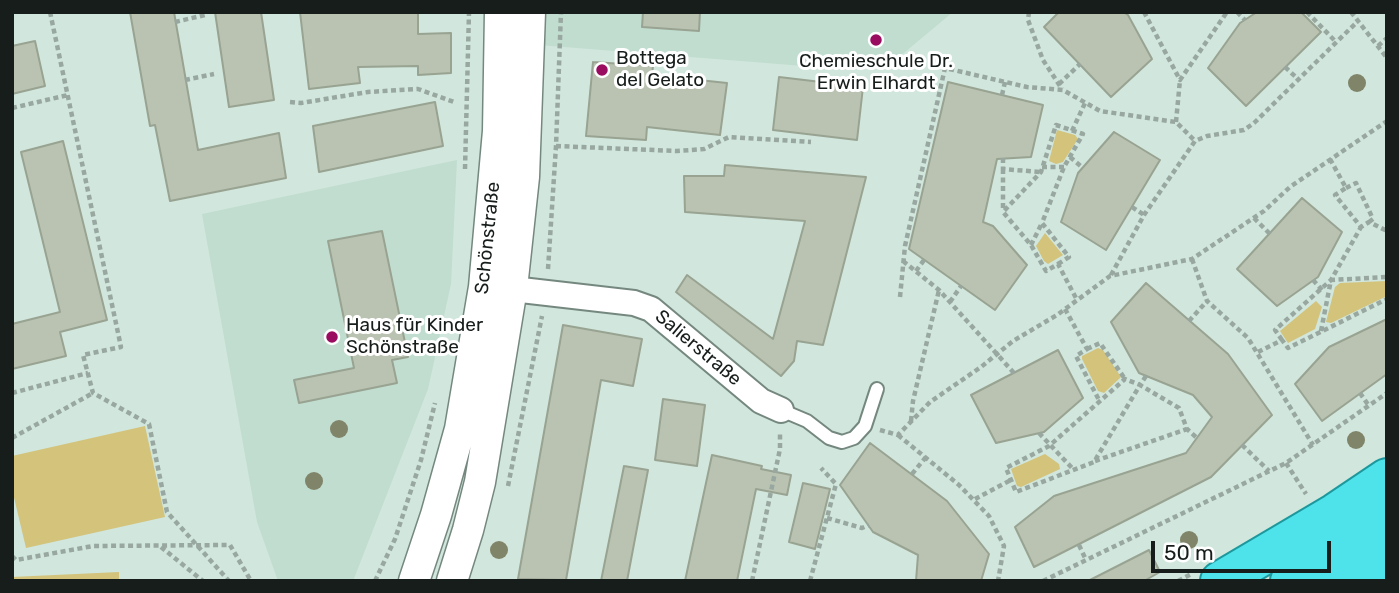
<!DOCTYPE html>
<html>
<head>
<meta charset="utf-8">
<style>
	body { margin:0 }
	#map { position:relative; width:1399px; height:593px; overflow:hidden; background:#d1e6dc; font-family:Rubik,sans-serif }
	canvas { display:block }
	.frame { position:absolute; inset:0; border:14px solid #161d1a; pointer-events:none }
	.scale { position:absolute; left:1151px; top:541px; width:180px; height:32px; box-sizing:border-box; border:4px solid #161d1a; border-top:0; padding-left:9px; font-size:21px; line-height:24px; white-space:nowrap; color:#161d1a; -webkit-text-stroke:5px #fff; paint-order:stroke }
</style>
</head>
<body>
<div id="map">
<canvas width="1399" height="593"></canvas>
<div class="frame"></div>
<div class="scale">50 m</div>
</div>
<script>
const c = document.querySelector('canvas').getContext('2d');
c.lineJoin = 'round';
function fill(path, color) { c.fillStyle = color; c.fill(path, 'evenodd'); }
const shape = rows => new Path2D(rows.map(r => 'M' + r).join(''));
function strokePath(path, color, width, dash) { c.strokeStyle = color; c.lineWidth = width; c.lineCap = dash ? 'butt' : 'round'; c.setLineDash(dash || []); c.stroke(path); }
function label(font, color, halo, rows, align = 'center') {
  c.font = font + ' Rubik,sans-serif'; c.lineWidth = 6; c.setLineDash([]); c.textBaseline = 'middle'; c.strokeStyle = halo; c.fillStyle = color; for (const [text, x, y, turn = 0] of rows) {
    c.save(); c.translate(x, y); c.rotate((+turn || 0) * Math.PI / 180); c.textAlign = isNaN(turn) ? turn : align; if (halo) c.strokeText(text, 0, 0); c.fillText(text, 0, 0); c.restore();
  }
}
const built = shape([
	[542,12,953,12,887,67,829,68,539,45],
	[457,160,451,284,428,389,353,581,278,581,257,522,202,214]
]);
const green = shape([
	[1057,130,1075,135,1078,139,1063,162,1056,164,1049,161],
	[1045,233,1063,255,1048,264,1044,261,1036,246],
	[1387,281,1387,296,1331,323,1326,322,1335,287,1340,283],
	[1316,301,1322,307,1315,329,1288,343,1280,331],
	[1098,348,1103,350,1121,377,1104,393,1098,391,1082,359,1082,356],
	[145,426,165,517,26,548,12,489,12,456],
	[1045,454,1059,464,1060,469,1021,487,1017,486,1011,469],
	[119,572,119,581,12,581,12,577]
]);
const building = shape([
	[130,12,174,12,198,150,279,133,286,178,170,201,155,125,150,126,130,12],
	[215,12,261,12,274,100,229,107,215,12],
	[300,12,418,12,418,34,451,33,451,73,418,75,418,66,358,67,360,83,309,89,300,12],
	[643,12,700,12,699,31,642,27,643,12],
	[1059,12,1123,12,1128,15,1152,59,1111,97,1044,27,1059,12],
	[1257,12,1301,12,1321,32,1246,106,1208,68,1240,23,1257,12],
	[35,41,45,86,12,94,12,46,35,41],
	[593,62,653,66,652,75,727,83,720,135,647,127,646,140,586,136,593,62],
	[779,77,863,87,857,140,773,130,779,77],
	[948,82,1043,105,1031,157,997,159,983,222,993,226,1027,265,995,310,909,249,948,82],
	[435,102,443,146,319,172,313,126,435,102],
	[1114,132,1160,160,1106,250,1061,222,1078,173,1114,132],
	[63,141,107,320,60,332,66,356,12,369,12,324,60,312,21,152,63,141],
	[725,165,866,177,823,345,797,341,794,361,781,376,676,292,687,275,773,339,805,221,685,212,684,176,724,176,725,165],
	[1302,198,1342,232,1318,277,1277,306,1237,269,1302,198],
	[382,231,408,357,392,360,397,383,299,403,294,380,354,368,328,241,382,231],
	[1146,283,1228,354,1272,415,1211,477,1034,567,1015,527,1054,496,1186,453,1212,417,1193,395,1139,373,1111,322,1146,283],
	[1387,319,1387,374,1322,421,1295,384,1329,347,1387,319],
	[563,325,642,339,633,386,601,380,566,580,518,579,563,325],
	[1058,350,1083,398,1044,432,996,443,971,395,1058,350],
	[663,399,705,405,697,466,655,460,663,399],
	[870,443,947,501,989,554,981,581,916,581,918,555,873,532,840,485,870,443],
	[712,455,762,466,761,469,791,475,787,495,756,489,737,581,685,581,712,455],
	[624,466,648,470,627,581,601,581,624,466],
	[803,483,830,489,815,549,789,542,803,483],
	[1149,550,1160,572,1144,581,1088,581,1149,550]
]);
const path = shape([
	[50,12,121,347,83,355,93,393,149,424,167,512,229,581],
	[1029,12,1028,20,1043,60,1062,89],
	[1144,12,1180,80,1227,12],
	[1237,12,1245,20],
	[1307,12,1336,42],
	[1351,12,1387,58],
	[175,22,205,15],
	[1378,46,1387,38],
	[1285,67,1299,80],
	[185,80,214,74],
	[1059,84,1080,64],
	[1002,95,1005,82],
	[290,102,301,103,368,92,418,89,454,102],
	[12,108,68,95],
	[1176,122,1180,80],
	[1072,131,1085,103],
	[556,146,677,151,704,149,729,137,811,142],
	[1070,157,1083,168],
	[1003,158,1003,169,1040,172],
	[1330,159,1346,188,1335,195,1361,227,1369,222,1387,231],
	[1042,167,1064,167],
	[465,169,469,12],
	[1003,169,1003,211],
	[1346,188,1356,183,1373,219,1369,222],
	[1132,207,1144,215],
	[1254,218,1270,234],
	[1031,245,1042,223],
	[1192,259,1207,301,1248,338,1313,445],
	[903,261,939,290,1014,373],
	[1058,264,1069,257,1042,223,1064,167,1083,134,1056,125,1041,172,1003,212,1031,245,1046,271,1058,264,1077,300],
	[548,269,556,146,561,12],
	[916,271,924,260],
	[1111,275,1144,215,1195,141,1207,136,1244,130,1254,123,1358,21],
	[1313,280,1322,290],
	[900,297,905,246,945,68,1027,87,1063,90,1100,111,1176,122,1195,141],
	[950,302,961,286],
	[1065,309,1087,349,1076,356,1100,402],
	[1189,321,1207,301],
	[1321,331,1331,280,1387,277],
	[1282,340,1275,330,1331,280,1361,227],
	[1087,349,1100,343,1125,379],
	[1258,352,1282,340,1288,348,1387,299],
	[1146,376,1140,385,1125,379,1049,446,1006,468,1016,492,1094,462,1140,385,1179,408,1187,429,1197,438],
	[12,393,88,373],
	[1360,393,1369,406],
	[911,421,913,401,939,290],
	[880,430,898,435,930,402,981,367,1013,341,1057,315,1110,276,1192,259,1264,211,1290,187,1387,121],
	[1039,433,1073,469],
	[898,435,959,485,989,516,1004,546,998,581],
	[12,438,93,393],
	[1242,445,1269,471],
	[1095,461,1187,429],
	[1286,463,1306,494],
	[912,474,926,457],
	[508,486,542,316],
	[975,499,1011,480],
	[827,518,862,528,869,525],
	[1079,545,1086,560],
	[161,547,203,581],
	[12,556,16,560,93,546,230,545,251,581],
	[375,581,395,539,421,460,435,403],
	[752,581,780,449,780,431],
	[810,581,836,484,821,468],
	[1043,581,1286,463,1387,393],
	[1178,581,1193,573]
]);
const service = shape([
	[781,410,807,421,829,438,842,442,854,438,865,426,877,389]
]);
const minor = shape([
	[495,287,634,303,651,309,761,401,781,410]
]);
const tertiary = shape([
	[414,581,436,515,460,429,484,287,498,131,500,12],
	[452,581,468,530,480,482,512,288,524,177,530,12]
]);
const trunk = shape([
	[1220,581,1335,513,1387,478],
	[1290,581,1387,520],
	[1348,581,1387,556]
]);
const trees = [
	[1357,83],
	[339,429],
	[1356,440],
	[314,481],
	[1189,540],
	[499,550]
];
const markers = [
	[876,40,7,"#990c5f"],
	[602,70,7,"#990c5f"],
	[332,337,7,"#990c5f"]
];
const poiNames = [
	["Bottega",616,59],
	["del Gelato",616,81],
	["Chemieschule Dr.",876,62,"center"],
	["Erwin Elhardt",876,84,"center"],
	["Haus für Kinder",346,326],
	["Schönstraße",346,348]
];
const streetNames = [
	["Schönstraße",488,238,-84],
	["Salierstraße",698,348,40]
];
fill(built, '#c0ddd0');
fill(green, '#d3c37b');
fill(building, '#bac3b2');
strokePath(building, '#99a392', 2);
strokePath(service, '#75887f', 16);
strokePath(minor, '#75887f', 28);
strokePath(tertiary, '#75887f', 33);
strokePath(trunk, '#1d989d', 42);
strokePath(path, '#98a8a1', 4.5, [5, 3.5]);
strokePath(service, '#fff', 12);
strokePath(minor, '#fff', 24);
strokePath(tertiary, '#fff', 30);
strokePath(trunk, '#4ee2ea', 38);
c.fillStyle = '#808469';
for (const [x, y] of trees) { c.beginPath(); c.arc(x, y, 9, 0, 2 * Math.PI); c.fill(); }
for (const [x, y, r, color] of markers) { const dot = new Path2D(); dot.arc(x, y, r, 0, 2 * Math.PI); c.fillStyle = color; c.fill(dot); strokePath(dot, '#fff', 2.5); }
label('19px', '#161d1a', '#fff', poiNames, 'left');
label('19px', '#161d1a', '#fff', streetNames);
</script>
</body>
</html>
